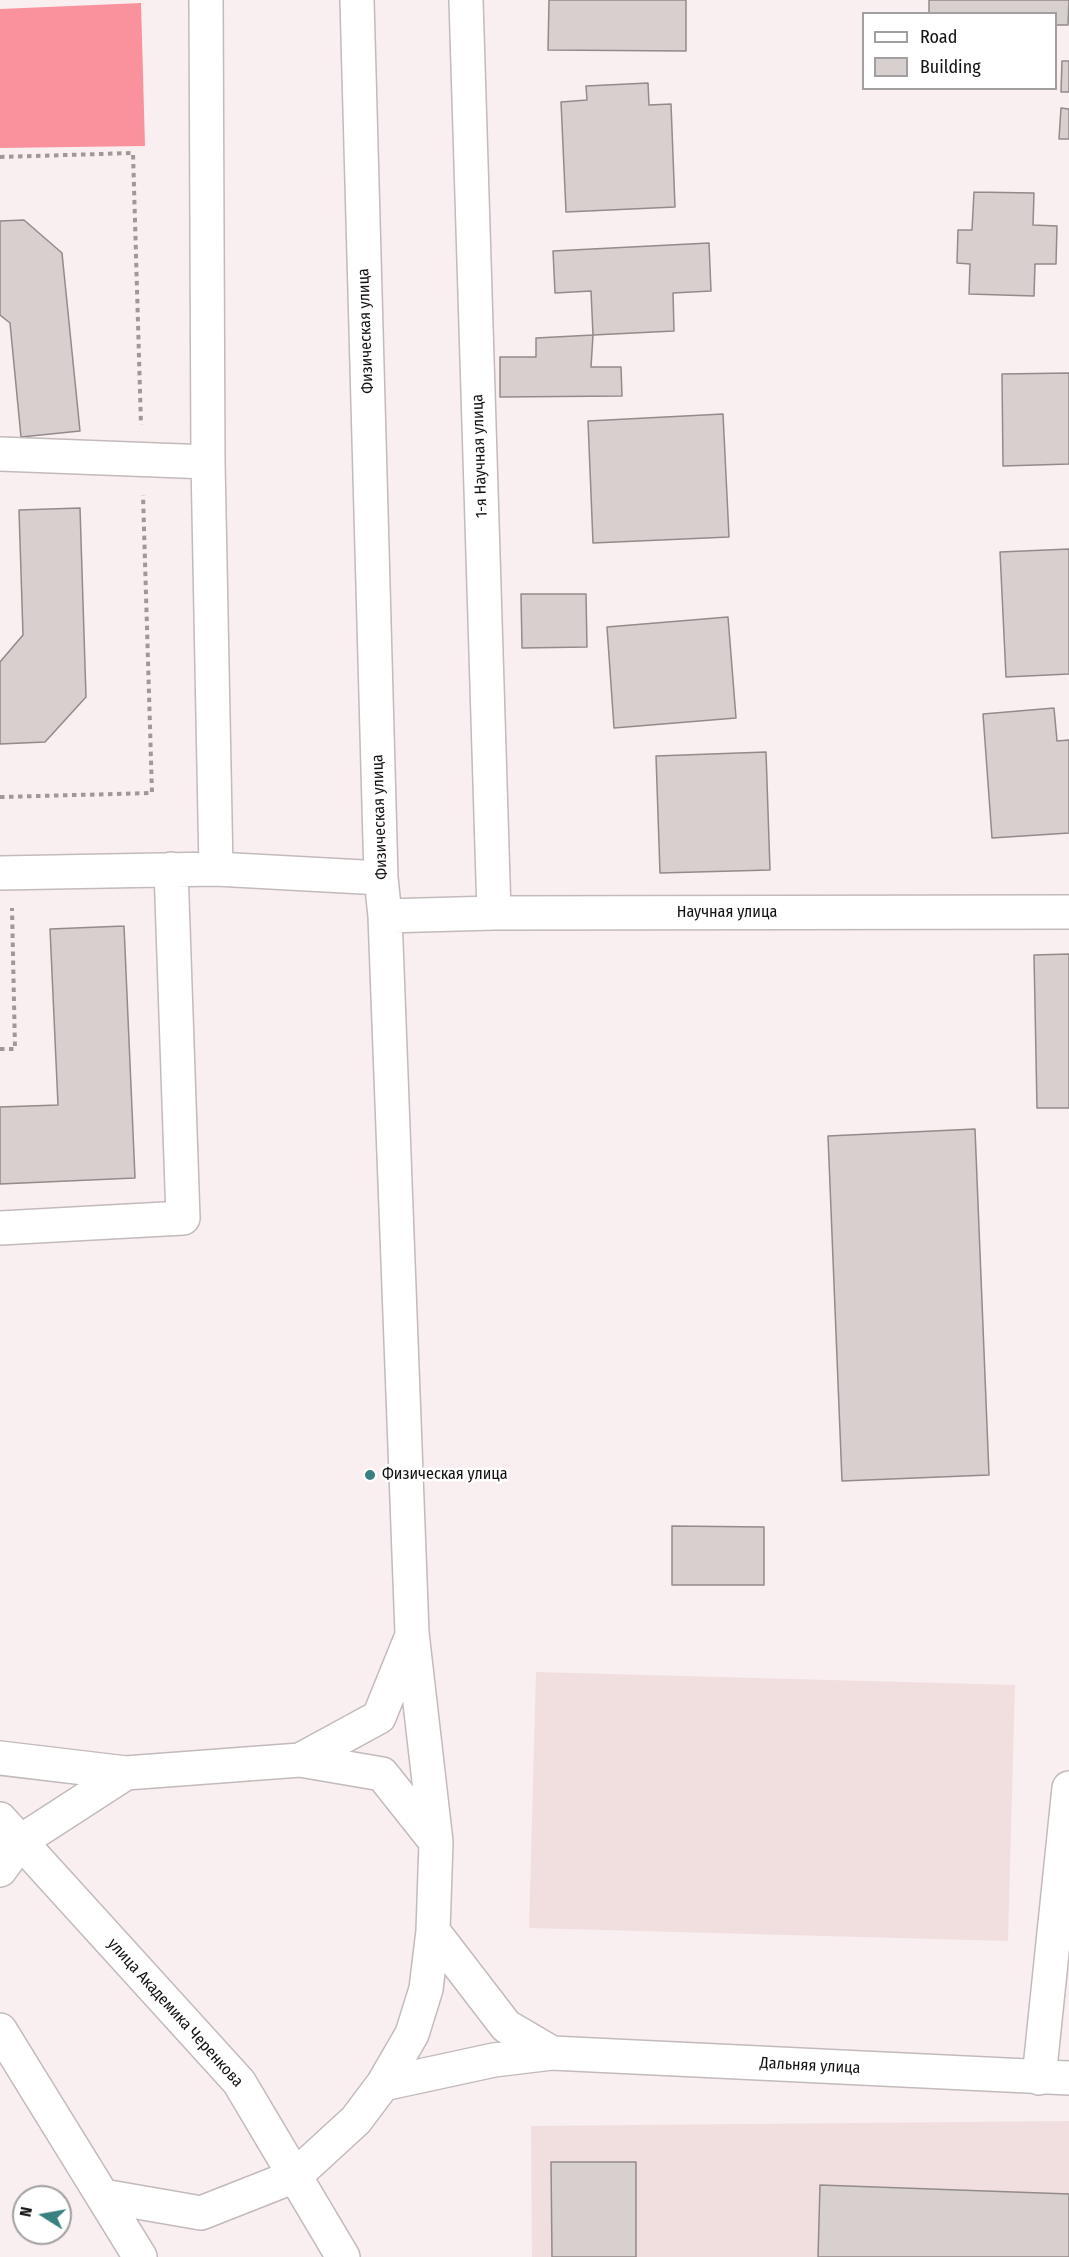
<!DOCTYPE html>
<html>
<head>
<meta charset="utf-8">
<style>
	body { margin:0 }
	#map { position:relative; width:1069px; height:2257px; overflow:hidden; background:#f9eff0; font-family:"Fira Sans Condensed",sans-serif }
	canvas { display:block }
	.legend { position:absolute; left:862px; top:12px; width:195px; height:78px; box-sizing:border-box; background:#fff; border:2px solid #a19f9f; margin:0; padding:8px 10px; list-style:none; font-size:18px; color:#131010 }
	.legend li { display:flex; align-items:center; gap:12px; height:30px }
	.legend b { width:30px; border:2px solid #a19f9f }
	.north { position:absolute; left:12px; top:2185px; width:60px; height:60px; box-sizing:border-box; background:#fff; border:2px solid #a19f9f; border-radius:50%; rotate:281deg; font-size:16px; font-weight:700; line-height:24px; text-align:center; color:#131010 }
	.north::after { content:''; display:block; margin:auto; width:21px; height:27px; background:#388180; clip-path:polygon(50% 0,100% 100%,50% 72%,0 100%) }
</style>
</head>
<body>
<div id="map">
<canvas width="1069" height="2257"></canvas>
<ul class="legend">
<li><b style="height:8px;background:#fff"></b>Road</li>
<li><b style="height:16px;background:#d8cfcf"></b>Building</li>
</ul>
<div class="north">N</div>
</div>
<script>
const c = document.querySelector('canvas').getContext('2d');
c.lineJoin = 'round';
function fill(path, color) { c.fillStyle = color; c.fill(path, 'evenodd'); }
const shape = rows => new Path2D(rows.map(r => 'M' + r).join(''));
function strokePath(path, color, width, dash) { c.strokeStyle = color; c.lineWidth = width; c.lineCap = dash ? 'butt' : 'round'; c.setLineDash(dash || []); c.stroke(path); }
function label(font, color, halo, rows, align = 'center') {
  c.font = font + ' "Fira Sans Condensed",sans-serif'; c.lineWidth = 5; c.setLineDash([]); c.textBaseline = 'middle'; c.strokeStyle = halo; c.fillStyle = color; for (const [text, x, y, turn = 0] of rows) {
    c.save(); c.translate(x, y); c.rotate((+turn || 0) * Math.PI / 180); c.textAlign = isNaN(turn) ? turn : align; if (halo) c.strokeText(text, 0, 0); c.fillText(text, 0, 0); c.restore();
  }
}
const built = shape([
	[536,1672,1015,1685,1008,1941,529,1928],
	[1069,2121,1069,2257,532,2257,531,2126]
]);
const forest = shape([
	[141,3,145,146,0,148,0,9]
]);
const building = shape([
	[549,0,686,0,686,51,548,50,549,0],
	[929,0,1069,0,1068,25,1056,25,1056,14,929,14,929,0],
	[1062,61,1069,61,1069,92,1061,92,1062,61],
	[648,83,649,105,671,104,675,207,566,212,561,102,587,100,586,86,648,83],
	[1061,108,1069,109,1069,139,1059,139,1061,108],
	[974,192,1034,193,1033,225,1057,226,1056,264,1035,264,1034,296,969,294,970,264,957,263,958,230,972,230,974,192],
	[24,220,62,253,80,431,21,437,10,323,0,315,0,221,24,220],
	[709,243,711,291,673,293,674,331,593,335,591,291,555,293,553,251,709,243],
	[593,335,591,367,621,367,622,396,500,397,500,357,536,357,536,338,593,335],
	[1069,373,1069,464,1003,466,1002,374,1069,373],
	[723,414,729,537,593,543,588,421,723,414],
	[80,508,86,697,45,742,0,744,0,662,23,635,19,510,80,508],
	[1069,549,1069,674,1006,677,1000,552,1069,549],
	[521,594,586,594,587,647,522,648,521,594],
	[728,617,736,718,614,728,607,627,728,617],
	[1054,708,1057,741,1069,740,1069,833,992,838,983,714,1054,708],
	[766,752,770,870,660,873,656,756,766,752],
	[124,926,135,1178,0,1184,0,1107,58,1105,50,929,124,926],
	[1069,954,1069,1108,1037,1108,1034,955,1069,954],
	[975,1129,989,1475,842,1481,828,1136,975,1129],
	[672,1526,764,1527,764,1585,672,1585,672,1526],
	[551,2162,636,2162,636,2257,552,2257,551,2162],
	[820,2185,1069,2194,1069,2257,818,2257,820,2185]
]);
const path = shape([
	[0,157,133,153,141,425],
	[0,797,152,793,143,495],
	[0,1049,15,1049,12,908]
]);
const minor = shape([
	[206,0,208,462,216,869],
	[466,0,494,913],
	[0,454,208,462],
	[0,873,216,869,381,878],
	[385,916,494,913,1069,912],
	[0,1228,183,1218,171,869],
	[0,1758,126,1773,300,1760,382,1774,436,1842],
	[300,1760,379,1717,411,1638],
	[0,1819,239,2082,343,2257],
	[0,1870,21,1841,126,1773],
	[433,1931,506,2026,552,2053],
	[0,2030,140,2257],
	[1039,2078,1069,1788],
	[383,2084,494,2060,552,2053,1069,2078],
	[103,2196,201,2213,295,2176,356,2120,383,2084,412,2034,426,1989,433,1931,436,1842,412,1633,385,916,381,878,357,0]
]);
const markers = [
	[370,1475,6,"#388180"]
];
const streetNames = [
	["Физическая улица",366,331,-92],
	["1-я Научная улица",480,456,-92],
	["Физическая улица",380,817,-92],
	["Научная улица",727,913],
	["улица Академика Черенкова",175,2013,48],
	["Дальняя улица",810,2066,3]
];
const poiNames = [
	["Физическая улица",382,1475]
];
fill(built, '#f1dfe0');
fill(forest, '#fa929d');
fill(building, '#d8cfcf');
strokePath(building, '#938a8a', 1.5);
strokePath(minor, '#c3baba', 36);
strokePath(path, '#9f9899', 4, [4.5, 4.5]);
strokePath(minor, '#fff', 33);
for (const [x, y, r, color] of markers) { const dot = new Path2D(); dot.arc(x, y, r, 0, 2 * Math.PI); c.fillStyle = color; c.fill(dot); strokePath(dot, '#fff', 2); }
label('16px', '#131010', '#fff', streetNames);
label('16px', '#131010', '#fff', poiNames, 'left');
</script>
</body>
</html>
